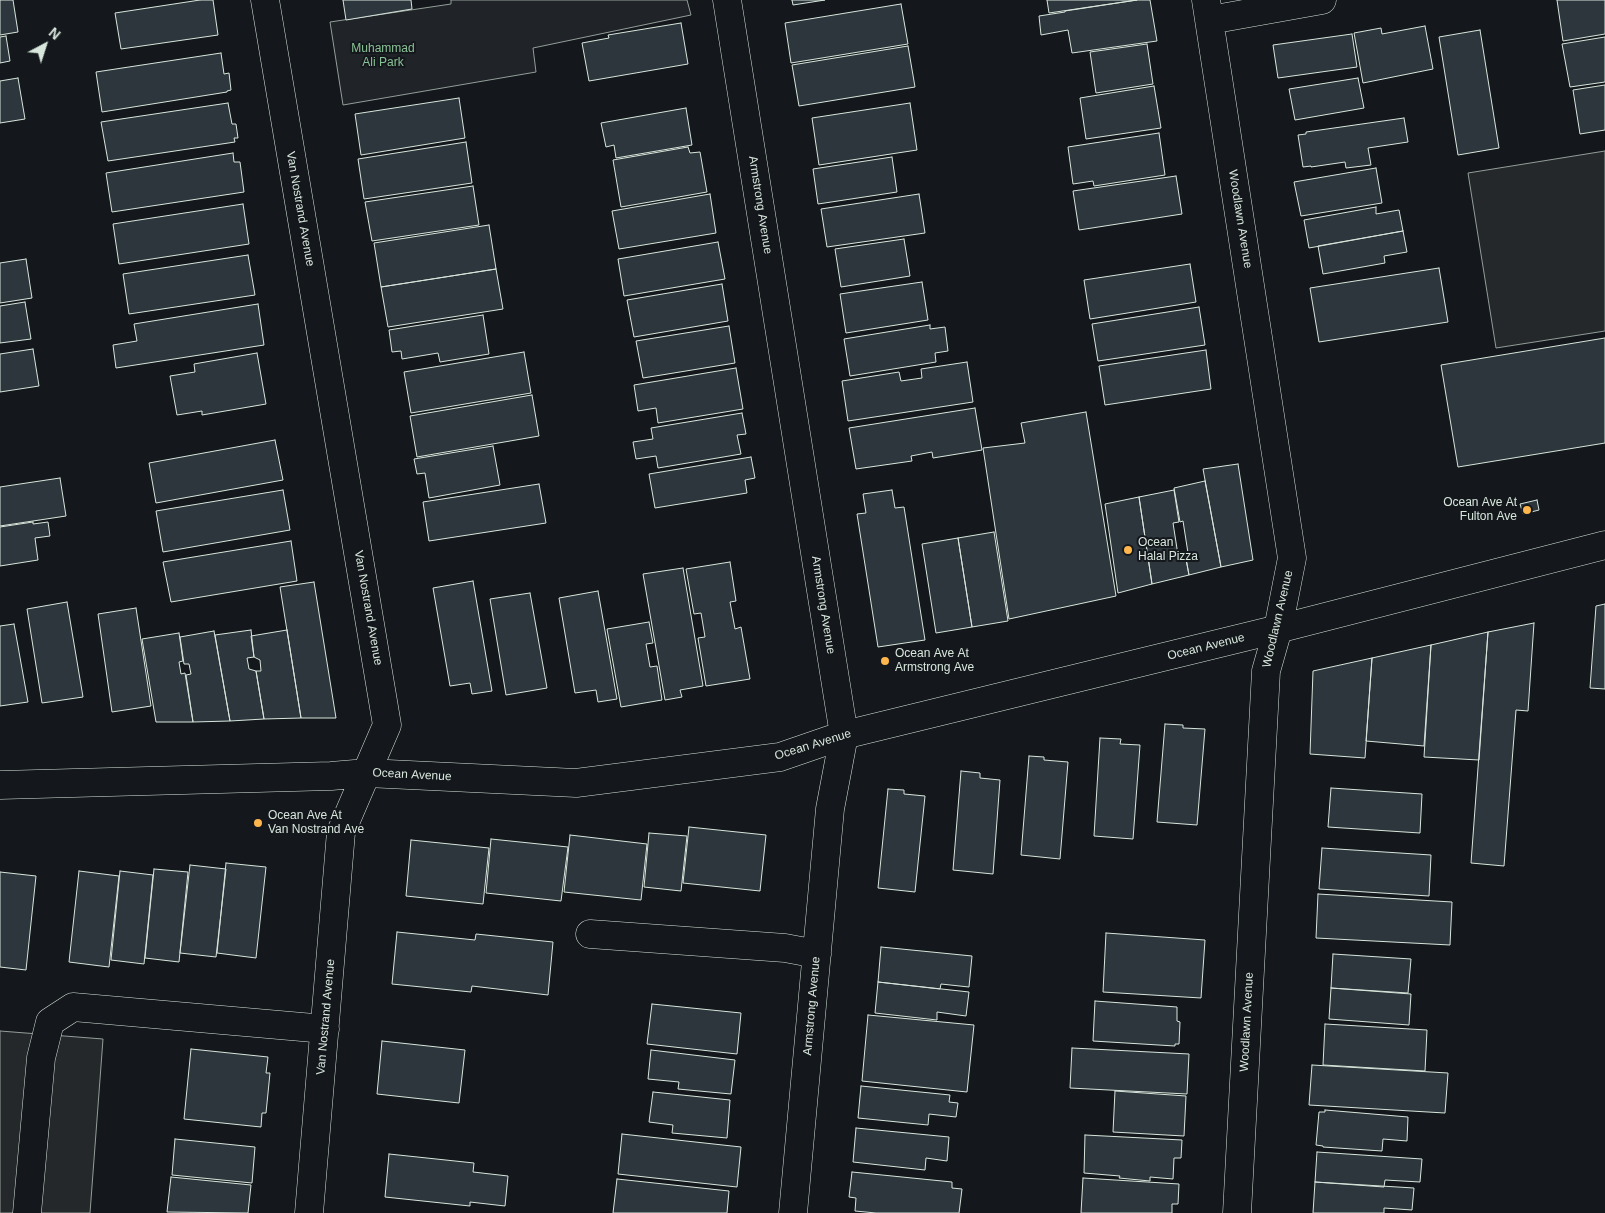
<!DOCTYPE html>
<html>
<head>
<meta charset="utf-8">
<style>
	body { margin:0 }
	#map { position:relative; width:1605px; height:1213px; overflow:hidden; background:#14181c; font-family:Helvetica,sans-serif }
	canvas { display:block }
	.north { position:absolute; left:20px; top:20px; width:50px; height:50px; -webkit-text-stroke:4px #14181c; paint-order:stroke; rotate:40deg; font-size:14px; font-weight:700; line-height:20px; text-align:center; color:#d8e6dc }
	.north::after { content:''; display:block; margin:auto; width:18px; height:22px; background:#d8e6dc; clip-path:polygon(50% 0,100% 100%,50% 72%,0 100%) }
</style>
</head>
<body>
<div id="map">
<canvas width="1605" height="1213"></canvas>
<div class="north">N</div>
</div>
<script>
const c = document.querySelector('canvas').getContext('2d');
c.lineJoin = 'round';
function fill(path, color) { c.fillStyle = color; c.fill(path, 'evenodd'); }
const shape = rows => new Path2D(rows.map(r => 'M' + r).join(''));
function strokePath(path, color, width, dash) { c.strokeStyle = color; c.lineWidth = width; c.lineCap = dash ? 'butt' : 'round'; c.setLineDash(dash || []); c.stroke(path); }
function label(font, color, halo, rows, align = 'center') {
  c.font = font + ' Helvetica,sans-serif'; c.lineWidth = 4; c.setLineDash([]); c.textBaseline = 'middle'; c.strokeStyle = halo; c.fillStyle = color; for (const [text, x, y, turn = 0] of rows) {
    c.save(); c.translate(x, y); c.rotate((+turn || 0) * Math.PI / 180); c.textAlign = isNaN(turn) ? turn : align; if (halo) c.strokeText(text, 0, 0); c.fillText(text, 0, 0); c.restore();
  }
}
const green = shape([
	[451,0,687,0,691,15,533,48,536,72,343,105,330,22,451,4,451,0]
]);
const parking = shape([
	[1605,151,1605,331,1496,348,1468,173,1605,151],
	[0,1031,103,1039,90,1213,0,1213,0,1031]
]);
const building = shape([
	[0,0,13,0,18,32,0,35,0,0],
	[200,0,213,0,218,35,121,49,115,13,200,0],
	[343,0,411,0,412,9,346,20,343,0],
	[792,0,825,0,793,5,792,0],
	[1047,0,1137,0,1049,13,1047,0],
	[1137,0,1150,0,1157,41,1072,53,1068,30,1041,35,1039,16,1065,12,1065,11,1137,0],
	[1557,0,1605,0,1605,34,1563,41,1557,0],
	[901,4,908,44,791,63,785,23,901,4],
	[681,23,688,64,589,81,582,43,609,38,608,35,681,23],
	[1425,26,1433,69,1363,83,1354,33,1381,28,1382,34,1425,26],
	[1480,30,1499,148,1458,155,1439,37,1480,30],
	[1352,34,1357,67,1278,78,1273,45,1352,34],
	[6,36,10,61,0,63,0,37,6,36],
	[1605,37,1605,82,1570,87,1562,44,1605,37],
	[1147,44,1153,84,1096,93,1090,52,1147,44],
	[908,46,915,87,799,106,792,65,908,46],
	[221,53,224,74,229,73,231,90,227,91,227,92,102,112,96,72,221,53],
	[18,78,25,119,0,123,0,81,18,78],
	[1358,78,1364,108,1295,120,1289,89,1358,78],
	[1605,85,1605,130,1580,134,1573,90,1605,85],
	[1154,86,1161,128,1086,139,1080,98,1154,86],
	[459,98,465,138,361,155,355,114,459,98],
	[228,103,232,124,236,124,238,138,234,138,235,142,108,161,101,122,228,103],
	[910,103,917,150,819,165,812,118,910,103],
	[686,108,692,145,616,158,614,145,606,147,601,123,686,108],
	[1404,118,1408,142,1368,148,1371,165,1346,168,1345,162,1311,167,1311,166,1303,167,1298,135,1306,134,1306,132,1404,118],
	[1159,133,1165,175,1094,186,1093,181,1073,184,1068,147,1159,133],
	[466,142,472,183,364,199,358,159,466,142],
	[688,147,690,153,700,152,707,192,621,207,613,160,688,147],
	[233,153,234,162,240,162,244,192,112,212,106,173,233,153],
	[892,157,897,192,818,204,813,169,892,157],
	[1376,168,1382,203,1301,216,1294,182,1376,168],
	[1176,176,1182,214,1079,230,1073,191,1176,176],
	[473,186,479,225,372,241,365,202,473,186],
	[710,194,716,233,619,249,612,211,710,194],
	[919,194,925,233,827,247,821,209,919,194],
	[243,204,249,244,119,264,113,224,243,204],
	[1376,207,1376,214,1399,210,1403,231,1309,248,1304,220,1376,207],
	[489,225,496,269,381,287,374,243,489,225],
	[1403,231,1407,252,1384,256,1385,263,1323,274,1318,246,1403,231],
	[904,239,910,276,841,287,835,249,904,239],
	[718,242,725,279,624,296,618,259,718,242],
	[248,255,255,295,129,314,123,274,248,255],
	[26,259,32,298,0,303,0,263,26,259],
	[1190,264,1196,302,1090,319,1084,280,1190,264],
	[1439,268,1448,322,1319,342,1310,288,1439,268],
	[496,269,503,309,388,327,381,287,496,269],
	[922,282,928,320,846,333,840,294,922,282],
	[722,284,728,321,634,337,627,300,722,284],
	[25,302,31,339,0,343,0,306,25,302],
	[258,304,264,345,116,368,113,345,137,341,134,324,258,304],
	[1199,307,1205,345,1098,361,1092,324,1199,307],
	[483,315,489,354,440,362,438,353,402,359,401,351,392,352,389,330,483,315],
	[930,325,930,329,945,327,948,351,935,353,936,362,850,376,844,339,930,325],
	[729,326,735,363,643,378,636,341,729,326],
	[1605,338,1605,443,1458,467,1441,365,1605,338],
	[33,349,39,386,0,392,0,354,33,349],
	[1206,350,1211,389,1105,405,1099,366,1206,350],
	[524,352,531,393,411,413,404,372,524,352],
	[257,353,266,404,202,415,202,411,177,415,170,376,195,372,194,364,257,353],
	[967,362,973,402,848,421,842,381,899,372,901,381,922,378,921,369,967,362],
	[736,368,743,409,658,423,656,408,638,411,634,385,736,368],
	[532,395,539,436,417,457,410,416,532,395],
	[975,408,982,450,933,458,932,452,911,456,912,461,856,469,849,428,975,408],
	[1086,412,1116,596,1009,619,983,448,1025,443,1021,423,1086,412],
	[742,413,746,434,737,435,741,454,658,468,656,456,636,459,633,442,653,439,651,428,742,413],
	[275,440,283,480,156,503,149,463,275,440],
	[493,446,500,485,429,498,425,473,417,474,414,459,493,446],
	[751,457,755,478,745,480,747,493,655,508,649,474,751,457],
	[1238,464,1253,560,1221,567,1203,469,1238,464],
	[60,478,66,516,0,526,0,487,60,478],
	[1205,481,1221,567,1189,575,1185,553,1188,553,1183,521,1180,522,1174,488,1205,481],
	[539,484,546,523,429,541,423,502,539,484],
	[283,490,290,530,163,552,156,511,283,490],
	[892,490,895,508,904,507,925,640,878,647,857,514,866,513,863,494,892,490],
	[1174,490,1179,522,1173,523,1178,555,1185,554,1189,575,1152,584,1139,497,1174,490],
	[1139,497,1152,584,1118,593,1105,504,1139,497],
	[1537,500,1539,510,1523,514,1520,504,1537,500],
	[33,522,33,524,48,522,50,536,35,538,38,560,0,566,0,527,33,522],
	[994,532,1008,621,972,627,958,538,994,532],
	[958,538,972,627,936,633,922,544,958,538],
	[291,541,297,581,171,602,163,562,291,541],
	[730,562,736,601,730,602,735,629,741,627,750,679,706,686,698,638,705,637,701,613,694,614,686,569,730,562],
	[683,568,703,686,680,690,682,697,665,700,643,574,683,568],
	[473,581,492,691,472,694,470,683,450,686,433,588,473,581],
	[314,582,336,718,301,718,280,587,314,582],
	[598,591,617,699,598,702,596,690,575,693,559,598,598,591],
	[530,593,547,688,506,695,490,599,530,593],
	[67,602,83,697,42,703,27,609,67,602],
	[1605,604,1605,689,1590,688,1596,606,1605,604],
	[136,608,151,706,112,712,98,614,136,608],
	[649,622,653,643,646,644,650,667,657,666,662,700,621,707,607,629,649,622],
	[1534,623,1528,711,1516,710,1504,866,1471,863,1488,632,1534,623],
	[14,624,28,702,0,706,0,626,14,624],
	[251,630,254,657,247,658,249,669,256,671,264,719,230,721,215,635,251,630],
	[287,630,301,718,264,719,256,671,261,671,260,660,254,657,251,636,287,630],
	[214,631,230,721,193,722,186,675,191,674,189,664,184,664,180,637,214,631],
	[1488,632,1479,760,1424,757,1431,645,1488,632],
	[179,633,183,661,179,662,181,674,185,673,193,722,156,722,142,639,179,633],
	[1431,645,1424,746,1366,741,1372,658,1431,645],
	[1372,658,1365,758,1310,754,1313,671,1372,658],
	[1165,724,1183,725,1183,728,1205,729,1197,825,1157,822,1165,724],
	[1100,738,1121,739,1120,744,1140,745,1133,839,1094,836,1100,738],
	[1029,756,1044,757,1044,760,1068,762,1060,859,1021,855,1029,756],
	[961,771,980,773,980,778,1000,780,993,874,953,870,961,771],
	[1331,788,1422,794,1420,833,1328,827,1331,788],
	[888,789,904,790,904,794,925,796,915,892,878,888,888,789],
	[689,827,766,835,760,891,683,883,689,827],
	[649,833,687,836,681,891,644,887,649,833],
	[570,835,647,844,641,900,564,892,570,835],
	[491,839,568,847,561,901,486,893,491,839],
	[411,840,489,848,483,904,406,896,411,840],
	[1322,848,1431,855,1429,896,1319,889,1322,848],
	[226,863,266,867,256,958,217,953,226,863],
	[190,865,226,869,216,957,180,953,190,865],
	[154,869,188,872,179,962,145,958,154,869],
	[79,871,119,876,109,967,69,962,79,871],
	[120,871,153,875,144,964,111,960,120,871],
	[0,872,36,876,26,970,0,967,0,872],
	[1318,894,1452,902,1450,945,1316,938,1318,894],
	[397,932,475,940,476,934,553,942,548,995,472,986,471,992,392,984,397,932],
	[1106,933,1205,940,1201,998,1103,992,1106,933],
	[881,947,972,956,969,987,941,984,940,989,878,982,881,947],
	[1333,954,1411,959,1408,993,1331,988,1333,954],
	[878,982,969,992,966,1016,937,1012,937,1020,875,1013,878,982],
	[1331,988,1411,994,1409,1025,1329,1019,1331,988],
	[1095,1001,1177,1007,1177,1021,1180,1022,1179,1044,1175,1044,1175,1046,1093,1041,1095,1001],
	[652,1004,741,1013,737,1054,647,1044,652,1004],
	[868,1015,974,1025,967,1092,862,1081,868,1015],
	[1325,1024,1427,1030,1425,1071,1323,1065,1325,1024],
	[382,1041,465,1050,459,1103,377,1094,382,1041],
	[1072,1048,1189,1054,1187,1094,1070,1088,1072,1048],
	[191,1049,268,1057,266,1073,270,1073,266,1113,262,1113,261,1127,184,1119,191,1049],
	[651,1050,735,1060,731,1094,678,1089,679,1082,648,1079,651,1050],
	[1312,1065,1448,1073,1445,1113,1309,1105,1312,1065],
	[861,1086,950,1095,949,1102,958,1103,956,1117,929,1114,928,1125,858,1118,861,1086],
	[1115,1091,1186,1096,1184,1136,1113,1132,1115,1091],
	[653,1092,730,1100,727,1138,672,1133,673,1125,649,1122,653,1092],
	[1325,1110,1408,1117,1407,1141,1383,1139,1382,1151,1323,1147,1323,1146,1316,1145,1319,1112,1325,1112,1325,1110],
	[856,1128,949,1137,947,1161,926,1158,925,1170,853,1162,856,1128],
	[622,1134,741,1147,737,1187,618,1174,622,1134],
	[1085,1135,1182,1140,1181,1158,1174,1158,1173,1179,1150,1177,1150,1181,1119,1178,1120,1176,1084,1173,1085,1135],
	[175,1139,255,1147,252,1183,172,1175,175,1139],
	[1317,1152,1422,1159,1420,1182,1385,1180,1384,1187,1315,1182,1317,1152],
	[389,1154,474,1163,473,1172,508,1176,505,1206,470,1202,470,1206,385,1197,389,1154],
	[852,1172,952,1182,952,1188,962,1189,959,1213,876,1213,855,1211,856,1198,849,1197,852,1172],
	[171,1177,251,1185,248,1213,167,1212,171,1177],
	[1083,1178,1179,1184,1178,1204,1172,1204,1172,1213,1081,1213,1083,1178],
	[617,1179,729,1191,727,1213,613,1213,617,1179],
	[1315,1182,1414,1188,1412,1210,1384,1208,1384,1213,1313,1213,1315,1182]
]);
const minor = shape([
	[265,0,387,725,341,832,309,1213],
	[727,0,844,735,830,809,793,1213],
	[1206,0,1292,558,1278,629,1266,671,1237,1213],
	[1210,20,1322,0],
	[0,785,331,776,367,773,576,783,780,757,844,735,1278,629,1605,545],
	[590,934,785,948,817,954],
	[27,1213,41,1058,50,1022,73,1007,325,1029]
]);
const markers = [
	[1527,510,5,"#ffb74d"],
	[1128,550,5,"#ffb74d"],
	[885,661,5,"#ffb74d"],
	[258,823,5,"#ffb74d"]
];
const parkNames = [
	["Muhammad",383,49],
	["Ali Park",383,63]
];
const streetNames = [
	["Armstrong Avenue",760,205,81],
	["Van Nostrand Avenue",300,209,80],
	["Woodlawn Avenue",1240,219,81],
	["Armstrong Avenue",823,605,81],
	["Van Nostrand Avenue",368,608,80],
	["Woodlawn Avenue",1278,619,-77],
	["Ocean Avenue",1206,647,-14],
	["Ocean Avenue",813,745,-17],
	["Ocean Avenue",412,775,3],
	["Armstrong Avenue",812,1006,-85],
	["Van Nostrand Avenue",326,1017,-85],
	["Woodlawn Avenue",1247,1022,-87]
];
const poiNames = [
	["Ocean Ave At",1517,503,"right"],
	["Fulton Ave",1517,517,"right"],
	["Ocean",1138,543],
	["Halal Pizza",1138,557],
	["Ocean Ave At",895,654],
	["Armstrong Ave",895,668],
	["Ocean Ave At",268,816],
	["Van Nostrand Ave",268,830]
];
fill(green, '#202428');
strokePath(green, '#939e99', 1);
fill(parking, '#24282b');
strokePath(parking, '#939e99', 1);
fill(building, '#2c363c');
strokePath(building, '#d8e6dc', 1);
strokePath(minor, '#d8e6dc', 29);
strokePath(minor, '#14181c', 28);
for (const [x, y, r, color] of markers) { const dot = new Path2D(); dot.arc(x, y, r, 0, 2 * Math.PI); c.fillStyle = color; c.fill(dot); strokePath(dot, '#14181c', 2); }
label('12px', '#8ac095', '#14181c', parkNames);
label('12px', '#d8e6dc', '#14181c', streetNames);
label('12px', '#d8e6dc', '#14181c', poiNames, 'left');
</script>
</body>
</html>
